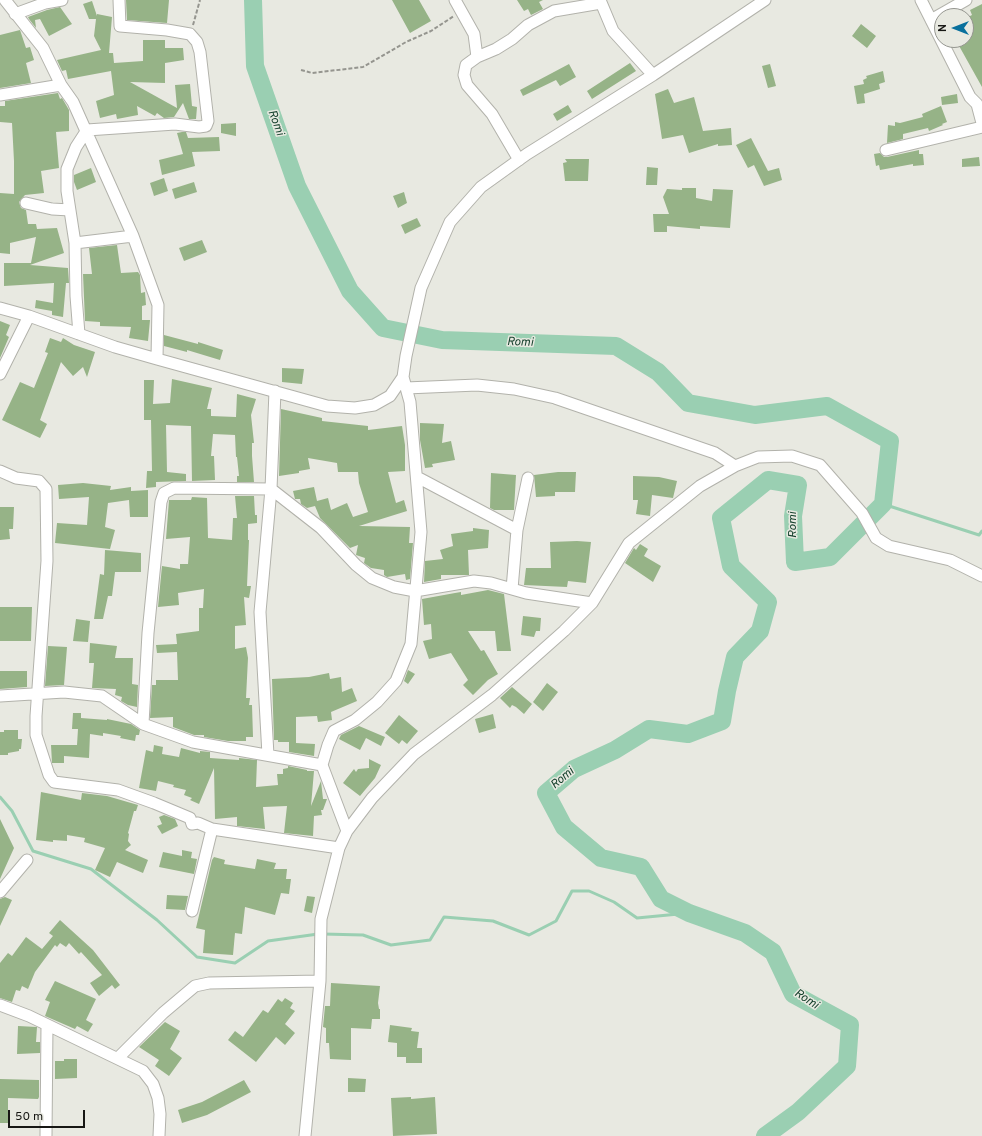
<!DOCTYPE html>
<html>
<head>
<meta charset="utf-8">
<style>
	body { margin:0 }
	#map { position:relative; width:982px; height:1136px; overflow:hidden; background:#e8e9e1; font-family:Overpass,sans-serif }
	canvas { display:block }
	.north { position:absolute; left:934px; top:8px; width:40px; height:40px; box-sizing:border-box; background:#e8e9e1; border:1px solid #94958f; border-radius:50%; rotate:270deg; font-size:11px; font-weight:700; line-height:16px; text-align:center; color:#171714 }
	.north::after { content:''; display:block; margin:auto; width:14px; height:18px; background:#09709d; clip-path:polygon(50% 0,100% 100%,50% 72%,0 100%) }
	.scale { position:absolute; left:8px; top:1110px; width:77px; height:18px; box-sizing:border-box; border:2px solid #171714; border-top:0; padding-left:5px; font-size:12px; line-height:14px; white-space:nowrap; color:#171714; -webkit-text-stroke:3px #e8e9e1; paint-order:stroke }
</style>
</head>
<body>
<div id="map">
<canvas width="982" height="1136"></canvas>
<div class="north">N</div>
<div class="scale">50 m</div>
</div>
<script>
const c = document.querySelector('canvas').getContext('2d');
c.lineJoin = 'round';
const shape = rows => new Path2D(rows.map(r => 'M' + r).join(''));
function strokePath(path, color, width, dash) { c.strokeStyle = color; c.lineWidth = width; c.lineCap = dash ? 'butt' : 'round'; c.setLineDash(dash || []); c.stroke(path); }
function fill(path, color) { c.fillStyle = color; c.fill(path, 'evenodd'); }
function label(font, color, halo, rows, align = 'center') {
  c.font = font + ' Overpass,sans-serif'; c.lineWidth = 3; c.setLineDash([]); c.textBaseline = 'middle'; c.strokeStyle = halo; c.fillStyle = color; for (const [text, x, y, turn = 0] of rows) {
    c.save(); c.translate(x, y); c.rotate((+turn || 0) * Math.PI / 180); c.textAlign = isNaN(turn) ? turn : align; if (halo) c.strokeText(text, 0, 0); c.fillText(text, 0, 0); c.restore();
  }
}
const stream = shape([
	[883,504,979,535,982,531],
	[0,797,12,811,33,851,91,869,157,920,197,957,235,963,268,941,318,934],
	[323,934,363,935,391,945,430,940,444,917,493,921,529,935,556,921,572,891,589,891,614,902,637,918,689,913]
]);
const river = shape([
	[253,0,255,66,297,186,350,291,383,328,442,340,616,346,658,372,688,403,755,415,827,406,890,441,883,504,830,557,795,562,793,516,798,485,768,480,721,518,731,566,768,602,760,631,735,657,727,691,722,721,688,734,649,729,615,750,574,769,546,793,564,827,601,858,641,867,661,899,689,913,745,933,773,952,793,994,850,1025,847,1066,798,1112,765,1136]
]);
const building = shape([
	[126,0,169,0,167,23,127,20],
	[392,0,419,0,431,21,410,33],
	[517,0,543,0,539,2,543,9,531,15,528,9,524,11],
	[92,1,97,16,97,14,112,17,109,53,113,53,114,63,143,61,143,40,165,40,165,48,183,48,184,60,165,63,165,83,130,82,177,108,175,85,190,84,192,106,197,107,196,119,189,119,183,103,174,117,164,118,157,113,155,116,137,106,138,115,117,119,116,114,100,118,96,101,114,95,111,71,68,79,66,70,62,71,57,60,101,50,94,36,96,19,89,19,83,4],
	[982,4,982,87,958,44,959,43,957,40,966,40,966,18,972,15,970,10],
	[60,7,72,24,49,36,40,19,35,20,36,28,29,19,28,17,47,10],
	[861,24,876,36,867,48,852,36],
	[20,30,26,48,30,47,34,60,26,63,31,83,0,88,0,35],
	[630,63,636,71,592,99,587,91],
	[569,64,576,77,560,86,556,80,523,96,520,90],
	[770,64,776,86,768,88,762,66],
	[883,71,885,82,879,84,880,89,864,94,865,103,857,104,854,86,864,84,863,80,867,78,866,76],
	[668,89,674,103,694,97,703,131,731,128,732,145,718,146,718,144,689,153,683,135,662,139,655,94],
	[58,93,60,99,62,98,69,110,69,131,56,132,59,168,41,171,44,193,25,195,19,202,21,208,26,210,28,224,36,224,37,229,57,228,64,253,30,265,68,268,69,283,66,283,63,317,52,315,52,311,35,308,36,300,53,303,54,283,4,286,4,263,31,263,36,237,10,243,10,254,0,253,0,193,14,194,14,161,12,123,0,122,0,106,5,106,5,101],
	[957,94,958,103,942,105,941,97],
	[568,105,572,112,557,121,553,114],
	[941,106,947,122,942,124,943,125,929,131,928,128,903,134,903,139,887,143,888,125,895,126,895,122,900,123,923,117,922,114],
	[236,123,236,136,221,133,221,124],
	[182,132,186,132,188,138,219,137,220,151,192,152,195,166,162,175,159,160,183,154,177,133],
	[751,138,768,171,779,168,782,180,764,186,754,165,748,168,736,145],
	[919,150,919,154,923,154,924,165,913,166,913,164,880,170,879,165,876,166,874,154,880,153,884,157,887,157],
	[979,157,980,166,962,167,962,159],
	[565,159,589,159,588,181,565,181,563,163,567,162],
	[647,167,658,168,657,185,646,185],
	[91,168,96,182,77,190,74,182,74,175],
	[164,178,168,191,154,196,150,183],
	[194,182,197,192,175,199,172,189],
	[682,188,696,188,696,198,712,201,713,189,733,190,730,228,700,226,700,229,667,226,667,232,654,232,653,214,669,214,663,197,667,189,682,190],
	[404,192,407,203,398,208,393,196],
	[417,218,421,226,405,234,401,225],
	[202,240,207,252,184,261,179,248],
	[117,245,121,273,138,272,140,275,141,293,145,292,146,305,142,306,142,320,150,320,148,341,129,338,131,327,100,326,100,322,85,321,83,274,92,274,89,248],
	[0,321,10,325,6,335,9,337,0,358],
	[164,335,198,344,198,342,223,350,220,360,187,350,187,352,164,346],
	[50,338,61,342,63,338,74,345,95,352,87,377,83,367,73,376,61,362,40,420,47,424,40,438,2,420,20,382,34,388,48,353,45,352],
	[282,368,304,369,302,384,282,382],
	[172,379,212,388,207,409,211,409,211,416,236,417,237,394,256,399,251,415,254,443,252,443,252,456,254,482,237,482,237,476,239,476,237,457,236,457,235,435,213,434,211,456,214,456,215,480,192,481,191,426,166,425,167,472,186,474,186,481,156,482,156,487,146,488,147,471,152,471,151,420,144,420,144,380,154,380,153,404,170,403],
	[281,409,322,418,322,421,368,426,368,430,402,426,405,445,405,471,388,472,396,503,404,500,407,511,359,526,410,527,409,543,413,543,410,579,406,580,405,574,387,577,384,575,384,570,371,568,364,563,365,558,356,555,358,545,350,548,320,518,315,506,307,508,301,504,300,499,295,499,293,491,314,487,317,501,328,498,331,510,347,503,353,517,368,512,359,483,358,472,338,472,337,463,308,458,310,469,299,471,299,473,279,476],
	[420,423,444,424,442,443,451,441,455,460,432,464,433,467,425,468,420,440],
	[558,472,576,472,575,492,555,492,555,496,536,497,534,475],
	[491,473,516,475,514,510,494,510,490,508],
	[633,476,659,477,677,481,673,498,652,495,650,516,636,514,638,500,633,500],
	[83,483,111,486,110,490,131,487,131,491,148,490,148,517,130,517,129,500,108,503,105,527,115,530,110,549,55,543,57,523,87,525,89,497,59,499,58,485],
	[235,496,254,496,255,515,257,515,257,523,248,524,248,540,249,540,247,586,251,586,249,598,244,597,246,625,235,626,235,649,246,647,248,658,246,698,250,698,249,705,252,705,253,737,246,737,246,741,228,741,204,737,204,735,194,735,173,727,173,717,150,718,152,685,156,685,156,680,178,680,177,652,157,653,156,645,177,644,176,634,199,631,199,608,203,608,204,589,178,593,179,605,158,607,162,566,180,569,180,564,188,564,190,537,166,539,169,500,191,500,192,497,207,498,208,538,232,540,233,518,237,518],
	[0,507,14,507,13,529,9,529,10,539,0,540],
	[473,528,489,530,488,548,468,550,469,575,441,575,441,579,424,582,425,561,443,559,440,550,453,546,451,534,473,531],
	[577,541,591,542,586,583,568,581,567,587,524,585,526,568,551,568,550,542],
	[640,544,648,549,644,556,661,566,653,582,625,563,634,548,636,550],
	[105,550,141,553,141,572,115,572,112,596,108,596,103,619,94,619,100,574,104,575],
	[488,590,504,594,511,651,497,651,495,631,468,631,481,651,484,650,498,674,488,680,473,695,463,685,468,680,451,653,429,659,423,641,432,639,431,624,424,625,422,599,455,593,461,592,461,595],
	[0,607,32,607,31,641,0,641],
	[523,616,541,618,540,631,536,631,534,637,521,635],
	[76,619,90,621,88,642,73,641],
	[90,643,117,646,115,658,133,658,132,684,138,685,137,707,128,705,121,701,122,697,115,695,116,689,92,688,94,663,89,663],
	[48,646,67,647,64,685,45,686],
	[408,670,415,674,408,684,404,681],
	[0,671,27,671,27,687,0,689],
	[329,673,330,679,341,677,342,692,352,688,357,701,331,712,332,720,318,722,317,716,296,717,296,743,315,744,314,756,289,752,289,742,278,742,278,740,274,740,272,679,309,677],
	[547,683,558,692,543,711,533,702],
	[512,687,532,704,524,714,516,707,512,705,510,708,500,698],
	[73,713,81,713,81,718,107,720,107,719,131,724,140,730,139,735,136,735,135,741,120,738,121,736,103,733,103,736,90,734,89,758,64,756,64,763,52,763,51,745,77,745,78,729,72,729],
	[493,714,496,728,479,733,475,719],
	[399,715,418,731,407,744,402,740,399,744,385,733],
	[359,726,385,737,381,746,366,738,360,750,339,739,341,735],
	[4,730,18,730,18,739,22,739,21,749,19,749,19,751,8,753,8,755,0,755,0,732,4,732],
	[154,745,163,747,162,754,179,757,181,748,200,753,200,751,210,752,210,758,239,760,239,758,257,760,256,787,278,785,277,774,283,774,283,769,288,768,288,766,307,770,307,771,314,771,311,806,321,781,323,799,327,799,323,810,321,810,322,815,314,816,313,836,284,833,287,806,263,807,265,829,237,826,237,817,215,819,214,768,199,804,190,800,192,798,184,795,186,790,173,787,174,785,158,781,156,791,139,788,146,750,153,752],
	[369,759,381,765,375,778,360,796,343,783,354,769,356,772,358,769,369,768],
	[41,792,81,800,82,793,107,796,138,805,136,811,134,811,128,833,129,834,128,841,131,845,125,850,148,860,143,873,117,862,110,877,95,870,105,848,84,842,85,838,67,835,67,841,53,840,53,842,36,840],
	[164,815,175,819,178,826,162,834,157,826,162,824,159,817],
	[0,819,14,848,0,879],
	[182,850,192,852,191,858,197,859,194,874,159,867,163,852,182,856],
	[214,857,225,860,224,864,255,869,257,859,276,863,274,869,287,869,286,879,291,879,289,894,281,893,275,915,245,907,242,934,235,933,233,955,203,953,205,930,196,928,212,860],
	[167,895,188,896,185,910,166,909],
	[307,896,315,897,312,913,304,911],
	[5,897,12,900,0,926,0,899],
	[60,920,93,950,120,985,115,989,112,985,99,996,90,983,102,975,81,952,79,954,69,943,66,947,60,943,57,947,55,945,35,972,28,989,22,986,20,991,16,990,12,1002,0,998,0,963,8,953,12,956,26,937,42,949,53,936,49,933],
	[55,981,96,999,86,1020,93,1024,88,1032,77,1026,75,1029,45,1016,50,1002,45,1000],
	[331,983,380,986,378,1003,379,1009,380,1009,380,1019,372,1019,371,1029,351,1028,351,1060,330,1059,329,1043,326,1043,326,1028,323,1027,325,1006,330,1006],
	[285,998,293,1003,290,1008,295,1011,285,1024,295,1033,285,1045,276,1037,256,1062,228,1040,235,1031,243,1037,263,1010,268,1013,278,999,282,1002],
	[165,1022,180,1031,170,1049,182,1058,169,1076,155,1066,159,1060,139,1047],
	[390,1025,412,1028,411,1031,419,1032,417,1048,422,1048,422,1063,406,1063,406,1057,397,1057,397,1043,388,1042],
	[18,1026,37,1027,36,1042,40,1042,40,1053,17,1054],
	[64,1059,77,1059,77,1078,55,1079,55,1061,64,1061],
	[348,1078,366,1079,365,1092,348,1092],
	[0,1079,39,1080,39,1097,38,1099,8,1098,8,1123,0,1123],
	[244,1080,251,1092,207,1115,182,1123,178,1110,202,1102],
	[411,1097,411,1099,435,1097,437,1134,393,1136,391,1098]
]);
const path = shape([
	[193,25,200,0],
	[301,70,312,73,363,67,406,42,431,31,454,16]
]);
const minor = shape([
	[5,0,43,48,61,85,73,102,133,236,158,305,157,359],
	[455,0,474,34,477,57],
	[600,0,613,31,653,75],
	[921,0,970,97,977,104,982,123],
	[15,14,45,3,62,0],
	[931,20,966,0],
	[0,95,61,85],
	[886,150,982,127],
	[519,160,492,114,467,85,464,75,466,65,477,57,496,49,512,39,528,25,554,11,601,3],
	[26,203,52,209,70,210],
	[75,243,133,236],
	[0,308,29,316,115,347,157,359,327,406,355,408,374,405,390,396,403,377,406,356,421,288,450,222,481,187,527,154,653,75,765,0],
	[79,334,76,296,75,243,67,191,67,169,76,147,87,130,175,124,199,127,206,126,208,121,200,52,197,42,190,34,167,30,120,26,119,0],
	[0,374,29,316],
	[406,388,477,385,514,389,555,398,715,453,735,466],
	[0,471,16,478,39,481,46,489,47,561,36,716,36,735,49,775,54,782,118,790,154,803,190,818,192,824,198,823,212,829,339,848],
	[417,477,517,530],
	[512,589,517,530,528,478],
	[0,696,64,692,102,696,143,724,193,742,322,765],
	[143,724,148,633,161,502,164,493,174,488,271,489,321,528,356,565,372,578,394,587,415,591,474,581,491,583,526,593,592,603],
	[268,755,260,612,271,489,275,391],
	[347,831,322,765,328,745,334,731,355,720,377,702,396,681,411,644,421,532,410,402,403,377],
	[0,892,27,860],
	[192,911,212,829],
	[0,1005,29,1016,143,1071,153,1084,158,1098,160,1114,159,1136],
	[119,1057,163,1013,195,986,209,983,320,981],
	[46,1136,47,1025],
	[305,1136,320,981,321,919,339,848,347,831,372,798,414,754,492,695,564,631,592,603,629,543,700,486,735,466,758,457,792,456,820,465,862,513,876,538,889,546,950,560,982,576]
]);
const waterNames = [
	["Romi",275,123,70],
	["Romi",520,343,2],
	["Romi",794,525,-90],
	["Romi",563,779,-40],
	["Romi",806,1000,33]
];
strokePath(stream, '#9acfb2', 3);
strokePath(river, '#9acfb2', 18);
fill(building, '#96b387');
strokePath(minor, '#b2b2ab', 13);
strokePath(path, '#95958f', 2, [4, 2]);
strokePath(minor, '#fff', 11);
label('italic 12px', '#16412d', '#e8e9e1', waterNames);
</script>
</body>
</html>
